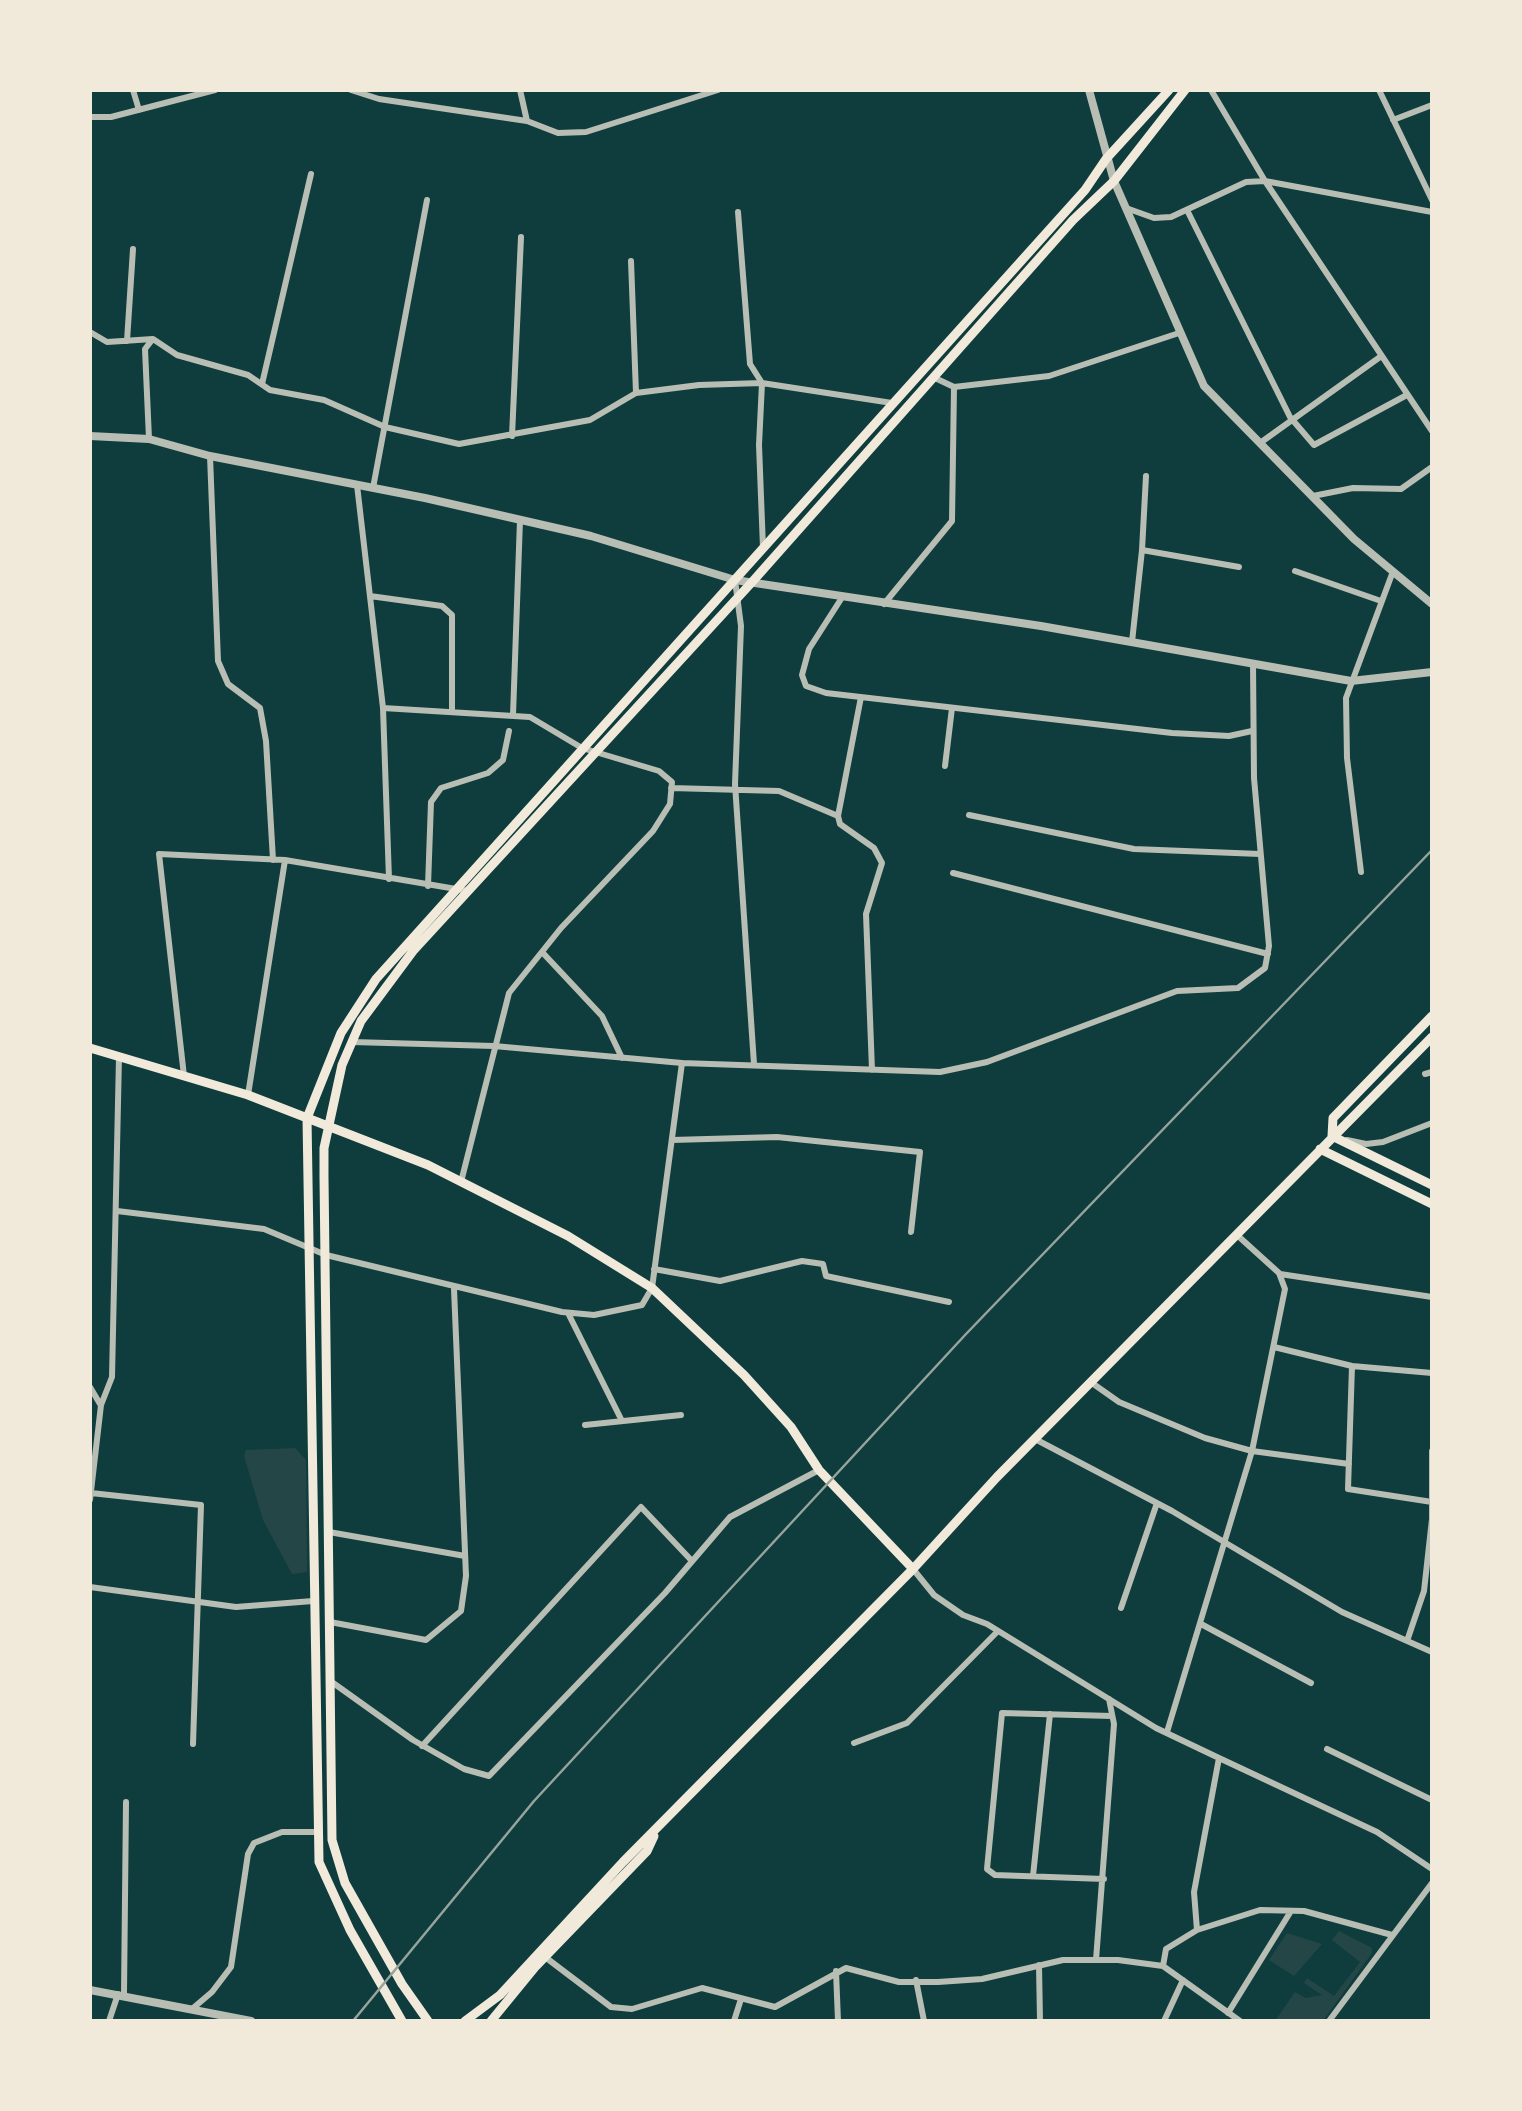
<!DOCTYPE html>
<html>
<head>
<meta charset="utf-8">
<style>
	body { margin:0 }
	#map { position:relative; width:1522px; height:2111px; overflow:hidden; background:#0f3d3e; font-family:"Work Sans",sans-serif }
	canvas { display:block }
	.frame { position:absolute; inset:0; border:92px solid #f1e9da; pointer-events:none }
</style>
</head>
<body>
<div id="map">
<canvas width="1522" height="2111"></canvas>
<div class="frame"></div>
</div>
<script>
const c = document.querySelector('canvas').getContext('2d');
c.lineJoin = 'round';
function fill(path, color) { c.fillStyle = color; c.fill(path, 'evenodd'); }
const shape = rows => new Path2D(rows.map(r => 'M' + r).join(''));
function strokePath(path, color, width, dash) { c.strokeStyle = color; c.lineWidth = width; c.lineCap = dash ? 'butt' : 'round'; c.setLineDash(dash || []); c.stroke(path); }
const green = shape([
	[295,1448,306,1460,307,1572,292,1574,263,1520,244,1456,246,1450],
	[1339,1931,1372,1948,1372,1953,1323,2021,1275,2021,1295,1992,1306,1998,1322,1995,1304,1983,1307,1978,1334,1996,1360,1962,1332,1940],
	[1287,1933,1322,1944,1294,1976,1269,1960]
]);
const minor = shape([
	[133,90,139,110],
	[351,90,379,99,527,121,558,133,586,132,718,90],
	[520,90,527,121],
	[1211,90,1265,181,1432,431],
	[1379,90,1432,200],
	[90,117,111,117,215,90],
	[1393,120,1432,105],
	[1126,208,1154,218,1171,217,1246,182,1265,181,1432,212],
	[738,212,750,364,762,383,759,445,763,548],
	[1188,212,1290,417,1314,445,1405,396],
	[631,261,636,393],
	[90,332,107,342,153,339,177,355,248,375,270,390,324,400,385,427,459,444,590,420,636,393,699,385,762,383,892,403],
	[127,341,133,249],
	[935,378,954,387,1049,376,1179,333],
	[262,384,311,174],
	[512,436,521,237],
	[149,439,145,349,152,340],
	[1260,443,1380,357],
	[210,456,218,661,228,684,260,708,266,741,273,860],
	[357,485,383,708,389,879],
	[373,488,427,200],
	[1313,496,1353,488,1401,489,1432,467],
	[1142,550,1146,476],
	[1295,571,1381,601],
	[735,580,741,626,735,784,754,1064],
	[370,596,442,606,452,615,452,710],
	[843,596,809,649,802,675,806,686,826,693,1172,733,1229,736,1252,731],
	[884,604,952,521,954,387],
	[1132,642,1142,550,1239,567],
	[861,697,838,816,840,824,874,848,882,863,866,914,872,1070],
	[383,708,530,717,582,748,659,771,672,782,670,804,653,831,561,928,509,993,461,1182],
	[513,715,520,520],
	[945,766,952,708],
	[671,788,779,791,838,816],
	[969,815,1134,849,1260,854],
	[1361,872,1347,758,1346,698,1392,574],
	[953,873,1268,954],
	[428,886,431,802,441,788,488,773,503,760,509,731],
	[542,952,602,1016,622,1058],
	[352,1042,494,1046,682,1063,940,1072,987,1062,1177,991,1238,988,1265,968,1269,946,1254,778,1253,664],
	[1425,1074,1432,1072],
	[184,1076,159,854,285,860,468,891],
	[248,1095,285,860],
	[672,1140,777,1137,920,1152,911,1232],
	[1347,1140,1366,1144,1383,1142,1432,1123],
	[117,1211,264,1229,326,1255,562,1312,594,1315,642,1305,652,1288,682,1063],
	[654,1269,720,1281,802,1261,823,1264,826,1276,949,1302],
	[1280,1274,1432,1297],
	[568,1313,622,1421],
	[1274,1347,1352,1366,1432,1373],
	[1352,1366,1348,1489,1432,1502],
	[1092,1383,1119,1402,1205,1438,1252,1451,1349,1464],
	[90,1387,100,1404],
	[585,1425,681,1415],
	[1035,1439,1172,1511,1342,1612,1432,1652],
	[91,1493,201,1505,193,1744],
	[90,1500,101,1405,112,1377,119,1057],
	[329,1532,465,1556],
	[913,1569,934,1595,963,1615,987,1624,1156,1728,1219,1758,1194,1892,1197,1930,1260,1910,1304,1911,1392,1935],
	[90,1587,236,1607,313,1601],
	[1121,1608,1157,1503],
	[330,1622,426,1640,461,1611,466,1576,454,1289],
	[1201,1624,1311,1683],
	[1407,1641,1424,1591,1432,1519,1432,1451],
	[329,1680,413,1740,464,1769,489,1776,665,1593,730,1517,819,1470],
	[1167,1732,1252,1451,1285,1289,1279,1273,1237,1235],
	[854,1743,907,1723,998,1631],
	[422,1746,641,1507,692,1561],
	[1327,1749,1432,1800],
	[1219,1758,1377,1832,1432,1869],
	[1033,1876,1050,1714],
	[1104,1879,995,1875,987,1869,1002,1713,1112,1716],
	[545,1957,611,2007,632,2009,702,1988,775,2007,846,1968,899,1982,938,1982,982,1979,1063,1960,1118,1960,1163,1966,1240,2021],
	[1096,1960,1114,1724,1109,1699],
	[1039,1965,1040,2021],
	[1163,1966,1166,1949,1197,1930],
	[836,1971,838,2021],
	[916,1980,924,2021],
	[124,1994,126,1802],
	[192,2009,212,1992,231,1967,248,1854,254,1843,282,1832,317,1832],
	[1228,2013,1291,1911],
	[109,2021,118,1994],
	[734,2021,741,1999],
	[1164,2021,1183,1980],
	[1329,2021,1432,1883]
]);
const tertiary = shape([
	[1089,90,1114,181,1204,386,1354,539,1432,604],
	[90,436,149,439,210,456,425,498,591,536,735,580,1041,626,1351,681,1432,672],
	[90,1990,251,2021]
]);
const secondary = shape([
	[90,1048,248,1095,428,1165,568,1236,652,1288,744,1375,791,1427,819,1470,913,1569],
	[1332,1136,1333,1118,1432,1016],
	[1332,1136,1432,1185],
	[1320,1149,1432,1204],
	[402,2021,350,1930,319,1862,307,1118,341,1033,376,979,1085,190,1106,159,1169,90],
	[428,2021,402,1984,345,1883,332,1840,324,1177,324,1148,342,1065,361,1021,413,951,753,581,1073,220,1114,181,1185,90],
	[465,2021,500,1995,623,1862,913,1569,997,1477,1432,1037],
	[491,2021,536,1966,647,1851,654,1836]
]);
const rail = shape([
	[353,2021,534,1801,966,1334,1432,850]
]);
fill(green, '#244646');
strokePath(minor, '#b8beb3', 6);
strokePath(tertiary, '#b8beb3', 8);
strokePath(secondary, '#f1e9da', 9);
strokePath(rail, '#97a49c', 2.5);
</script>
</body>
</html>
